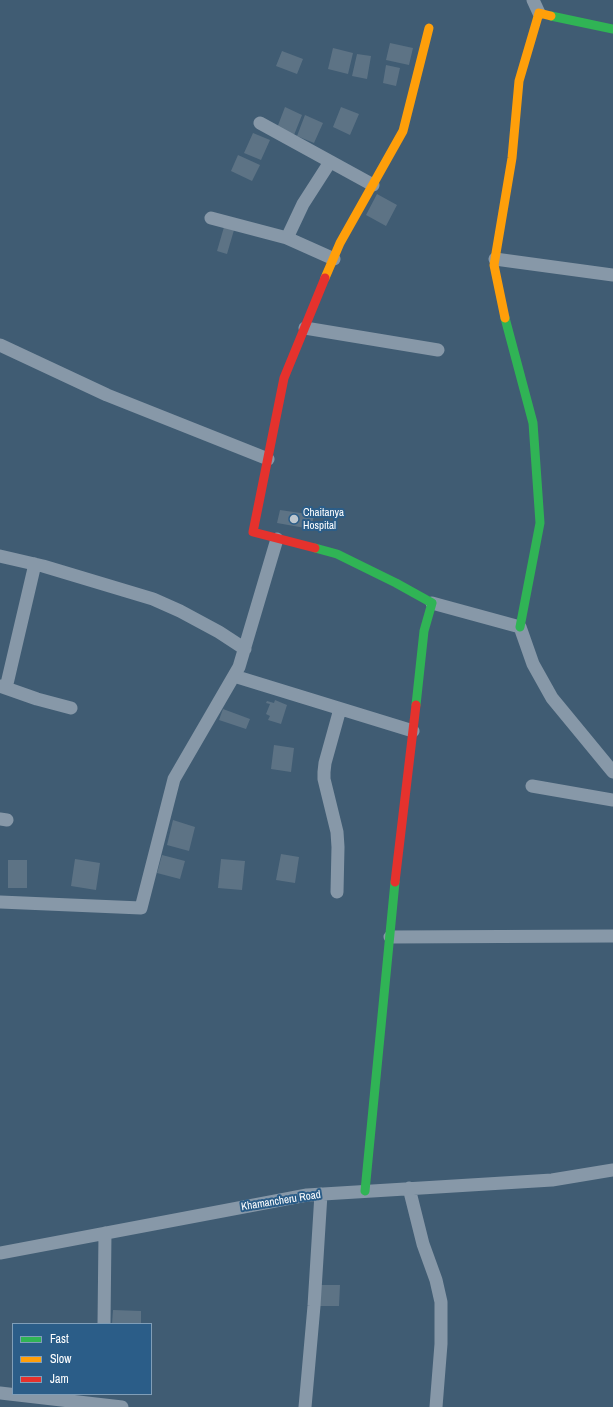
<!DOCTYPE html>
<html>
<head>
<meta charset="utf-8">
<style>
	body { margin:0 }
	#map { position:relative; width:613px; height:1407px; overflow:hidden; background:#405c73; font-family:"Archivo Narrow",sans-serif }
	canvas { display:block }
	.legend { position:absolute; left:12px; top:1323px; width:140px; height:72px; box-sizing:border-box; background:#2b5d88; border:1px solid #809eb8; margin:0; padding:5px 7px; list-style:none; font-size:12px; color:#fff }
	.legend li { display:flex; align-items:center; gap:8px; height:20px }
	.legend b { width:20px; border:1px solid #809eb8 }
</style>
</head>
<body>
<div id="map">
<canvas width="613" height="1407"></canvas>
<ul class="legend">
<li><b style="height:5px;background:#30b455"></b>Fast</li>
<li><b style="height:5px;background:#ff9f0a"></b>Slow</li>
<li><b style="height:5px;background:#e5322d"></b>Jam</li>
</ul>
</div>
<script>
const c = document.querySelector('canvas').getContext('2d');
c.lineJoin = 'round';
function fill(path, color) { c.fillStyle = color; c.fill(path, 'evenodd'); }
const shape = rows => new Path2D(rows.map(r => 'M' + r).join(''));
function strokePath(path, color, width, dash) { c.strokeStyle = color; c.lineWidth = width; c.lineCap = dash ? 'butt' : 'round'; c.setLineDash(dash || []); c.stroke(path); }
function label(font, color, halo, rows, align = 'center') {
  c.font = font + ' "Archivo Narrow",sans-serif'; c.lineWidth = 4; c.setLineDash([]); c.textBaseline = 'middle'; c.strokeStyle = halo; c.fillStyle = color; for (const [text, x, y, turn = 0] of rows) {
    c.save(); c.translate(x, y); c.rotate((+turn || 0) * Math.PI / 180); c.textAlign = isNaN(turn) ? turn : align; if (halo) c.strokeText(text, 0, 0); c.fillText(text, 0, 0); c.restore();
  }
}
const building = shape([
	[390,43,413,48,409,65,386,60],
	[333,48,353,53,348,74,328,69],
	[282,51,303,59,297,74,276,66],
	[357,54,371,56,367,79,352,76],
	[386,65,400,68,396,86,383,83],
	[285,107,302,115,294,135,277,128],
	[341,107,359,114,350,135,333,127],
	[305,115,323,123,314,143,297,136],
	[253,133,270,140,261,160,244,153],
	[238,155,260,165,252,181,231,171],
	[377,194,397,205,386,226,366,215],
	[224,227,234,230,227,254,217,251],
	[280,510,314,515,311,529,277,523],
	[275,700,287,705,281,724,268,720,270,716,266,714,270,704,266,703,267,701,274,703],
	[223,709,250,719,246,729,219,720],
	[274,745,294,748,291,772,271,769],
	[173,820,195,827,189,851,167,845],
	[281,854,299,857,295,883,276,880],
	[162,855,185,861,180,879,157,873],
	[75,859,100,863,96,890,71,886],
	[221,859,245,861,242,890,218,888],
	[8,860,27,860,27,888,8,888],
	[317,1285,340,1285,339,1306,317,1306],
	[113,1310,141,1311,141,1324,112,1324]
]);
const street = shape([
	[533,0,539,13],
	[260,123,373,185],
	[330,162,303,204,287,238,334,259],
	[211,218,287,238],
	[495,259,613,275],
	[305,328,438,350],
	[0,345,107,395,268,459],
	[0,556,43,566,153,599,180,611,219,632,245,649],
	[432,603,520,627,533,664,552,698,613,772],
	[234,676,413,731],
	[0,686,37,699,71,708],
	[6,688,35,564],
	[532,786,613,800],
	[0,819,7,820],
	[337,892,338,847,337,832,324,779,324,772,325,763,340,709],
	[0,902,141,908,174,779,239,667,277,539],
	[390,937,613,936],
	[409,1188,423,1244,436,1280,441,1302,441,1344,436,1407],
	[0,1253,307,1195,552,1180,613,1170],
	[104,1324,105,1233],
	[0,1393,122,1407],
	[305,1407,314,1306,321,1194]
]);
const fast = shape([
	[551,16,613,29],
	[505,318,533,423,540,523,520,627],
	[315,548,337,554,396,583,432,603,424,631,416,705],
	[365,1191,395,882]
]);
const slow = shape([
	[325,278,340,243,403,131,429,28],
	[505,318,494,265,512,158,519,81,539,13,551,16]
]);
const jam = shape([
	[315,548,253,532,284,378,325,278],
	[395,882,416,705]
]);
const markers = [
	[294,519,5,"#bcc6ce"]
];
const poiNames = [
	["Chaitanya",303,513],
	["Hospital",303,526]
];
const streetNames = [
	["Khamancheru Road",281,1201,-9]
];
fill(building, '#5d7385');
strokePath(street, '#8798a8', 13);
strokePath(fast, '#30b455', 9);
strokePath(slow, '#ff9f0a', 9);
strokePath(jam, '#e5322d', 9);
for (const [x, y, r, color] of markers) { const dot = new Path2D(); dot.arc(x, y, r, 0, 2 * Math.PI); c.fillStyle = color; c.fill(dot); strokePath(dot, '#2b5d88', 1.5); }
label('11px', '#fff', '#2b5d88', poiNames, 'left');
label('11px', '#fff', '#2b5d88', streetNames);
</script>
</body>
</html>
